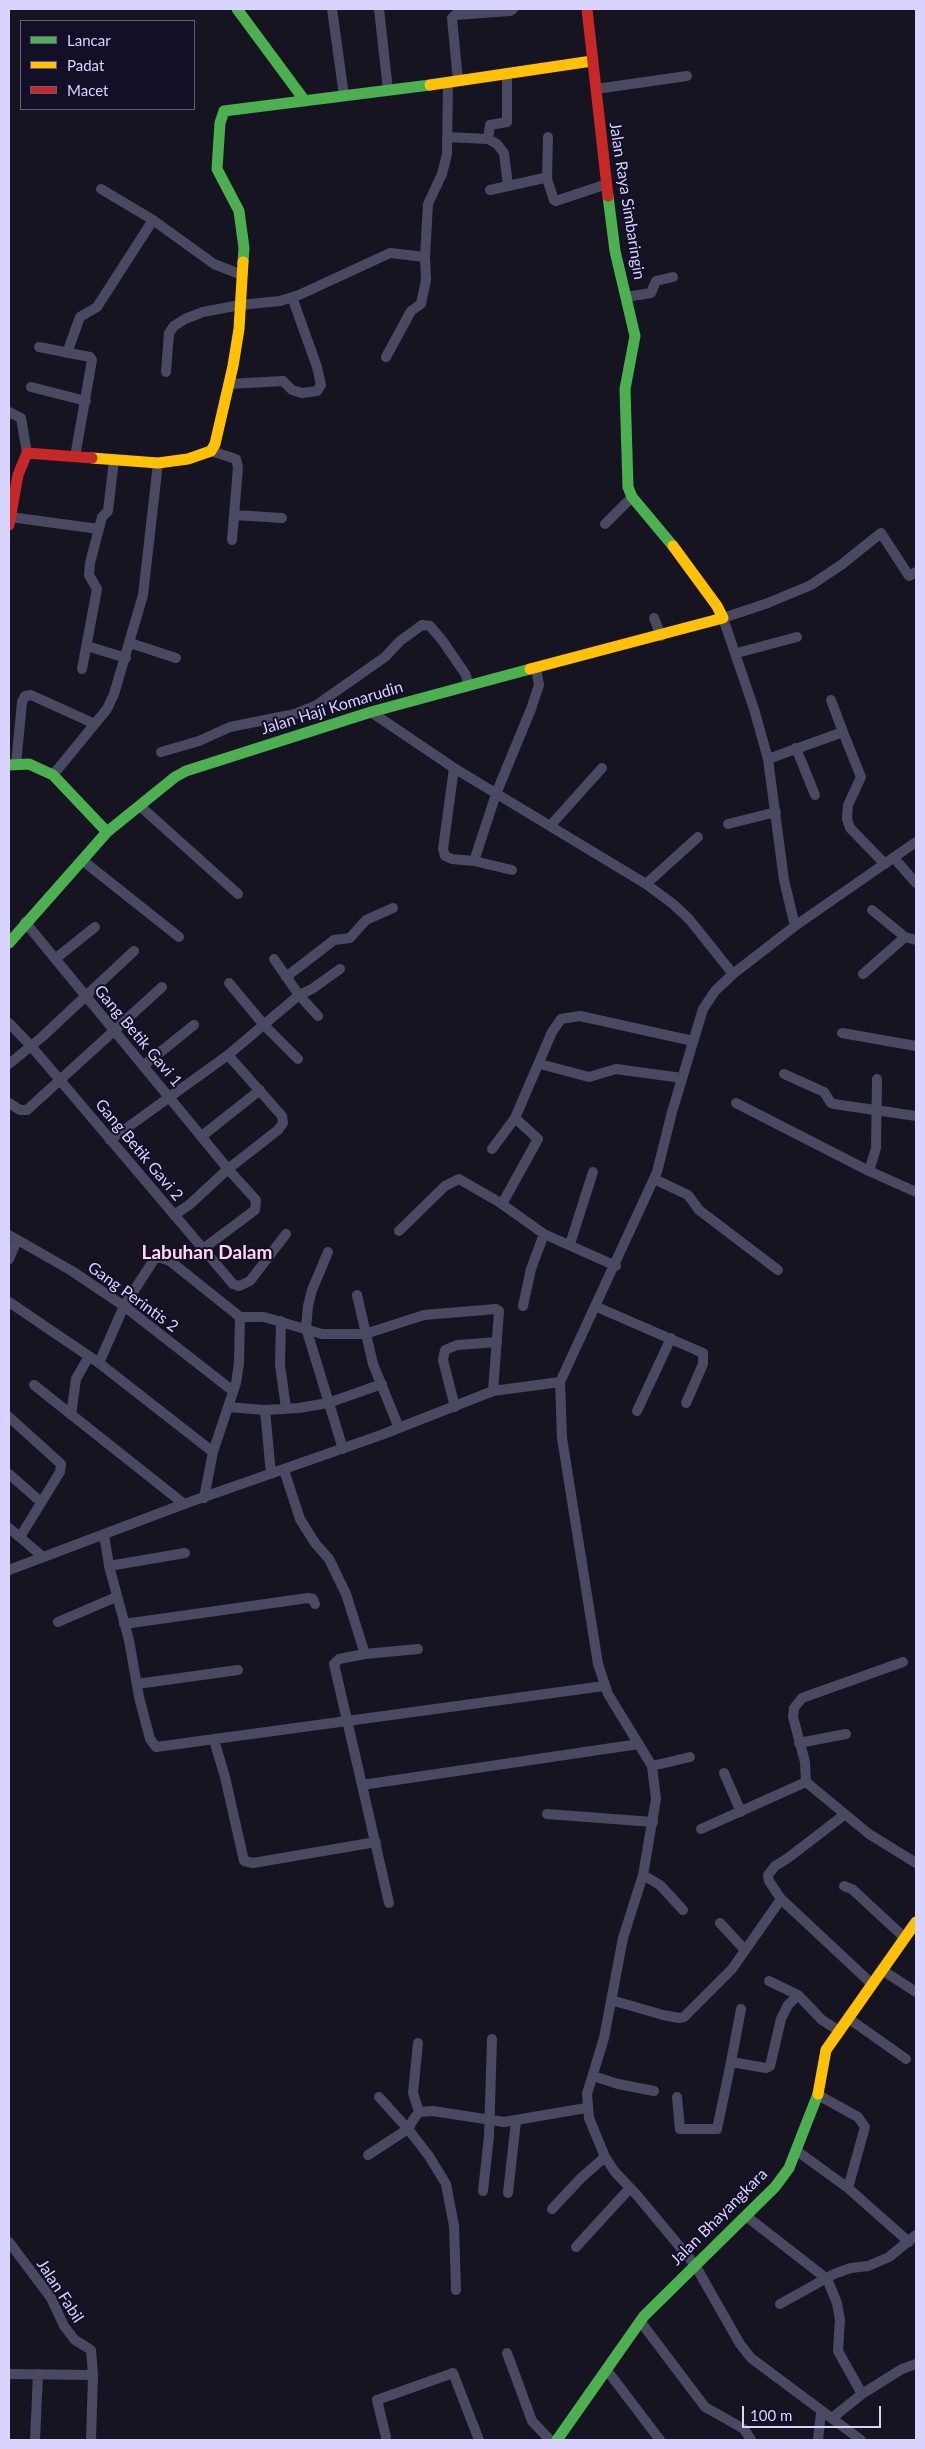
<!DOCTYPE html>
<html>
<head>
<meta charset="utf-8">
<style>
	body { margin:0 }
	#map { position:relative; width:925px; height:2449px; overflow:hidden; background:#161421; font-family:Lato,sans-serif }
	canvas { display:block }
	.frame { position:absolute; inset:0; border:10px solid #d9d4ff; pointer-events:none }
	.legend { position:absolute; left:20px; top:20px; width:175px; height:90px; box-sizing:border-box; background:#130f26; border:1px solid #625e7d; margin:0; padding:6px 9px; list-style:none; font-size:15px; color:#d9d4ff }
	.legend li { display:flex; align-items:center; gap:10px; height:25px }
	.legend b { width:25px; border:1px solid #625e7d }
	.scale { position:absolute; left:742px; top:2406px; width:139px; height:22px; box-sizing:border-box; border:2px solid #d9d4ff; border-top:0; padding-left:6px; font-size:15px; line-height:18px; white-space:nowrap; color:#d9d4ff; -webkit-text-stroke:4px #130f26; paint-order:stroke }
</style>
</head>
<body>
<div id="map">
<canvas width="925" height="2449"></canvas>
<div class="frame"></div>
<ul class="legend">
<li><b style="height:6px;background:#4caf50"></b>Lancar</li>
<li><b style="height:6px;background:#ffc107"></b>Padat</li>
<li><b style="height:6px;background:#c62828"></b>Macet</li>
</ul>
<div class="scale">100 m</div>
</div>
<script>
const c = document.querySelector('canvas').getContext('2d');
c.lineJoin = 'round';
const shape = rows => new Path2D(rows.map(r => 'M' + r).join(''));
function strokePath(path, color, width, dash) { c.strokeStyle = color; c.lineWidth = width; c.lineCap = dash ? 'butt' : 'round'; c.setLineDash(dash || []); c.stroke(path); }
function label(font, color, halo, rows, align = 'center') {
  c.font = font + ' Lato,sans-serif'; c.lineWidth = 4; c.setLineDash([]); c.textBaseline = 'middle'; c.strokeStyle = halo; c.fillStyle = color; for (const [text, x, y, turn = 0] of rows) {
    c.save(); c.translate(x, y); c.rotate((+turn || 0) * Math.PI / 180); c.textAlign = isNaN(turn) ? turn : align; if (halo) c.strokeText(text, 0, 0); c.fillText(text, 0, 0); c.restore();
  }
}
const street = shape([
	[332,9,344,96],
	[379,9,388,90],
	[458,81,452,18,455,15,510,11,513,9],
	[596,89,687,76],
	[447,137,488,139,497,144,504,153,508,186],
	[488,139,490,125,507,122,507,74],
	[547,179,548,137],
	[101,189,153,220,214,264,242,275],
	[490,190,544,178,547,179,554,200,556,201,607,184],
	[626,297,651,293,656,281,673,277],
	[39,347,90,357,92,360,75,457],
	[67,353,80,317,97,307,153,220],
	[386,357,411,311,421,304,426,280,425,257],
	[166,372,169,333,174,326,185,319,203,312,240,305,280,301,299,295,390,253,425,257,428,204,442,174,447,154,448,83],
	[229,384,283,381,292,390,302,393,317,391,321,385,317,367,292,297],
	[31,387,86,401],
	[9,412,21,418,27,453],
	[211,451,236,459,238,467,232,540],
	[235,515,282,518],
	[10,517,99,529],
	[605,524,632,497],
	[654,618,661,636],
	[130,643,176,658],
	[87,646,126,658],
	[737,653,797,637],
	[82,669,97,589,89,575,90,563,102,517,108,511,114,460],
	[371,712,454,768,646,884,673,904,689,919,733,974],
	[843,732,861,777,848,805,847,819,850,828,885,864],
	[796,748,815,795],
	[161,752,199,741,230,727,295,714,315,706,385,657,400,641,422,625,430,626,442,640,466,675,468,685],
	[768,759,843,732,831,700],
	[16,764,22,702,25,696,31,695,95,724],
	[454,768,443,849,445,856,452,859,474,861,512,870],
	[53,775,107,709,114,694,143,595,158,463],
	[140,806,238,894],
	[728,824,776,812],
	[550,826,602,768],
	[894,858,916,883],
	[82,860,179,937],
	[474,861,496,794,531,709,539,685,536,669],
	[646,884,698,837],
	[872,910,905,937],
	[25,922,228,1169,256,1200,255,1210,204,1248],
	[795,926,784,880,768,759,754,709,723,618,768,603,811,585,841,565,881,533,909,576,916,572],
	[55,959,95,927],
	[863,974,905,937,916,940],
	[286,977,334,940,350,938,366,920,393,908],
	[229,983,264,1025,298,1059],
	[318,1016,299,995,312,989,340,969],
	[9,1023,31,1046,233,1284,239,1286,250,1281,286,1234],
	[842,1033,916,1046],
	[9,1064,42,1037,134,951],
	[540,1064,589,1077,616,1069,682,1078],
	[143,1066,194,1025],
	[784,1074,824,1092,831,1103,834,1104,916,1116],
	[9,1103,20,1110,27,1110,162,987],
	[736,1103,869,1171,876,1148,877,1079],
	[202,1136,260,1090],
	[110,1140,228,1055,299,995,274,959],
	[492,1149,515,1118,552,1032,561,1019,580,1016,693,1041],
	[869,1171,916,1192],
	[654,1179,688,1195,699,1210,778,1270],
	[502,1204,538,1139,515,1118],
	[174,1215,189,1205,228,1169,278,1130,283,1123,282,1116,228,1055],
	[399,1231,445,1186,459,1179,499,1202,544,1234,616,1266],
	[9,1235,72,1271,124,1306,233,1391],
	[570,1244,593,1172],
	[328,1252,312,1290,308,1306,306,1328,343,1449],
	[9,1259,17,1240],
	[357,1295,373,1364,399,1428],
	[9,1302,99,1363,213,1452],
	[523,1306,531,1269,544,1234],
	[597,1307,703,1353,703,1364,686,1403],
	[281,1321,280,1365,286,1408],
	[99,1363,124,1306,155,1258,162,1258,170,1261,240,1317,264,1317,322,1334,365,1334,424,1315,496,1309,499,1311,493,1391],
	[560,1382,562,1438,598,1664,608,1694,652,1766,656,1799,643,1875,623,1938,604,2038,587,2094,589,2118,605,2157,615,2172,636,2194,695,2265,740,2344,751,2358,861,2440],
	[34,1385,184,1504],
	[228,1407,265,1410],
	[455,1407,443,1360,445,1350,457,1345,497,1342],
	[637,1411,671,1338],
	[71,1415,76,1379,89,1356],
	[9,1417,61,1464,60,1472,20,1537],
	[284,1470,300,1519,315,1543,329,1559,346,1594,365,1654],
	[9,1474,41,1502],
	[271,1474,265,1410,299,1408,328,1403,382,1384],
	[204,1498,213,1452,236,1383,239,1363,240,1317],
	[9,1528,43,1557],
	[104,1534,109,1566,129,1640,139,1697,150,1739,156,1747,604,1686],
	[109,1566,185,1553],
	[9,1570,184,1504,381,1435,493,1391,560,1382,657,1172,672,1112,703,1009,715,991,733,974,795,926,916,842],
	[58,1622,116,1597],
	[124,1624,308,1598,313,1599,315,1604],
	[418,1649,365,1654,339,1659,334,1664,362,1785,639,1744],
	[137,1684,238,1670],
	[214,1740,225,1777,244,1861,253,1863,376,1842],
	[799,1743,846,1734],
	[652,1766,690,1757],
	[724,1773,741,1812],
	[806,1782,805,1762,793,1717,794,1708,802,1698,903,1662],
	[362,1785,389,1903],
	[547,1814,653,1822],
	[844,1815,788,1858,775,1866,768,1875,769,1881,781,1899,872,1984],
	[701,1829,806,1782,869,1834,916,1863],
	[643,1875,660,1885,683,1910],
	[844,1886,852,1889,905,1938],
	[720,1923,745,1950],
	[882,1970,916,1992],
	[769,1981,798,1995,822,2020,838,2030],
	[611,2000,663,2015,679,2018,684,2017,732,1969,781,1899],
	[741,2009,731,2062,766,2068,770,2066,781,2019,788,2005,798,1995],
	[848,2018,906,2059],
	[418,2043,413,2093,419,2112],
	[593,2076,618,2084,654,2091],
	[818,2095,858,2117,865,2127,848,2188],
	[677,2097,680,2129,717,2129,731,2062],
	[797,2151,848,2188,909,2242],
	[368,2155,408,2129,379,2097],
	[483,2191,489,2136,492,2039],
	[508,2193,516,2121],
	[552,2209,581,2178,605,2157],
	[746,2216,827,2279,837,2303,840,2320,838,2351,862,2394],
	[9,2242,51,2298,64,2326,75,2340,91,2350,93,2375,91,2440],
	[576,2247,630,2188],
	[456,2290,454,2226,446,2184,429,2156,408,2129,413,2120,419,2112,433,2111,504,2122,586,2108],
	[780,2304,834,2274,851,2268,868,2266,889,2257,916,2235],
	[640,2321,705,2407,744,2429,751,2440],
	[507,2353,532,2421,550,2440],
	[606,2369,660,2440],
	[9,2374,93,2375],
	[832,2418,862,2394,902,2369,916,2364],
	[386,2437,377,2400,453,2373,479,2440],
	[35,2440,38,2374],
	[818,2440,821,2413]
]);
const fast = shape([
	[237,9,305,101],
	[608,196,615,251,635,336,625,389,628,487,632,497,673,546],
	[243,262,244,248,239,211,217,169,220,123,224,111,430,85],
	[9,765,29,764,53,775,107,832],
	[9,943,107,832,175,777,186,771,371,712,530,669],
	[557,2440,644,2316,775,2187,789,2168,818,2094]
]);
const slow = shape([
	[430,85,592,61],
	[92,458,158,463,188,459,211,451,215,444,233,366,239,329,243,262],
	[530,669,723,618,717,606,673,546],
	[818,2094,826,2050,916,1922]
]);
const jam = shape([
	[587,9,608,196],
	[9,525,18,475,27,453,92,458]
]);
const streetNames = [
	["Jalan Raya Simbaringin",627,201,81],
	["Jalan Haji Komarudin",332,708,-17],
	["Gang Betik Gavi 1",138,1036,50],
	["Gang Betik Gavi 2",139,1150,50],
	["Gang Perintis 2",133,1297,36],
	["Jalan Bhayangkara",719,2217,-45],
	["Jalan Fabil",60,2291,57]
];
const quarterNames = [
	["Labuhan Dalam",207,1253]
];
strokePath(street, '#4a4962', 10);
strokePath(fast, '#4caf50', 11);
strokePath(slow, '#ffc107', 11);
strokePath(jam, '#c62828', 11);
label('16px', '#d9d4ff', '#130f26', streetNames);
label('bold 19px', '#ffd6f0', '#130f26', quarterNames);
</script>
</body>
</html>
